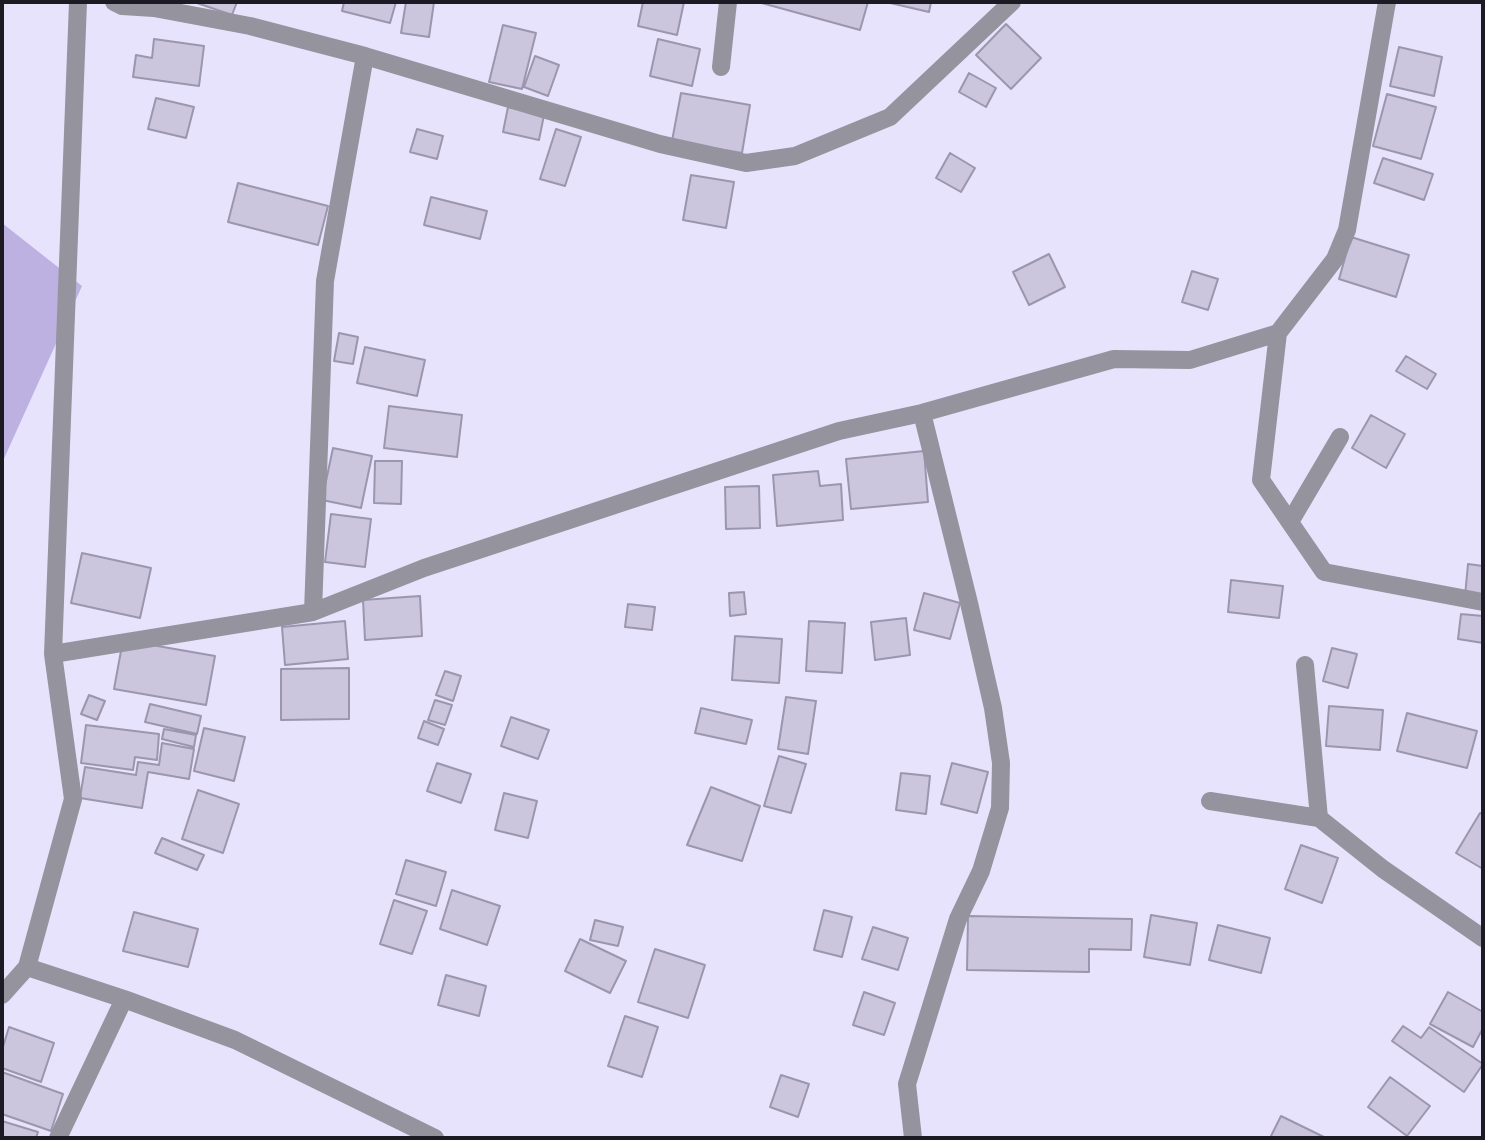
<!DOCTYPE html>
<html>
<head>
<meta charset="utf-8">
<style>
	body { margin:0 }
	#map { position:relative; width:1485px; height:1140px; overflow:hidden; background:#e8e3fc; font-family:"Noto Serif",serif }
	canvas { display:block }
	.frame { position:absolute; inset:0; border:4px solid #1c1a23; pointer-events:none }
</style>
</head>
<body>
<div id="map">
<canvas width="1485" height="1140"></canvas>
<div class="frame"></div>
</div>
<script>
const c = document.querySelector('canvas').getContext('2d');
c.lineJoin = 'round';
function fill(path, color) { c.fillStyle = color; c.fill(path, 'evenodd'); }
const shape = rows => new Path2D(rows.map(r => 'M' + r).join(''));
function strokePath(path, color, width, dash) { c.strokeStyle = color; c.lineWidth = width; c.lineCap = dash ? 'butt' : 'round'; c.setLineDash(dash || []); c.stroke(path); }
const green = shape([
	[2,223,82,286,2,463]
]);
const building = shape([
	[194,2,237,2,232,15,194,2],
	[344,2,396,2,390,23,342,11,344,2],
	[406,2,434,2,429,37,401,33,406,2],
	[643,2,684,2,677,35,638,26,643,2],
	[758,2,868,2,860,30,758,2],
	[886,2,931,2,929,12,886,2],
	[1006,24,1041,58,1011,89,976,55,1006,24],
	[503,25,536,33,522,89,489,82,503,25],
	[154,39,204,46,199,86,133,77,136,55,152,58,154,39],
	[658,39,700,49,692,86,650,76,658,39],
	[1399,47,1442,57,1434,96,1390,86,1399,47],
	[535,56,559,65,548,96,524,87,535,56],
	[969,73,996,88,986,107,959,92,969,73],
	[681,93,750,105,742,153,672,141,681,93],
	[1387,94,1436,107,1421,159,1373,146,1387,94],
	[156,98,194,107,186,138,148,129,156,98],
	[508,107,544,115,539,140,503,132,508,107],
	[417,129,443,136,437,159,410,152,417,129],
	[556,129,581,137,565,186,540,179,556,129],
	[950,153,975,168,961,192,936,178,950,153],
	[1383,158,1433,174,1424,200,1374,183,1383,158],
	[691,175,734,182,726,228,683,220,691,175],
	[238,183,328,206,318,245,228,222,238,183],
	[431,197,487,211,480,239,424,225,431,197],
	[1351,237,1409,255,1396,297,1339,279,1351,237],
	[1049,254,1065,287,1029,305,1013,272,1049,254],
	[1192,271,1218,279,1208,310,1182,302,1192,271],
	[339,333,358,337,353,364,334,361,339,333],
	[365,347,425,360,417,396,357,383,365,347],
	[1406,356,1436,374,1427,389,1396,371,1406,356],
	[389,406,462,415,457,457,384,448,389,406],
	[1371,415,1405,434,1386,468,1352,448,1371,415],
	[333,448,372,456,361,508,322,500,333,448],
	[924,451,928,502,851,509,846,459,924,451],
	[375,461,402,461,401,504,374,503,375,461],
	[818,471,820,486,841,484,843,520,777,526,773,475,818,471],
	[759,486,760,528,726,529,725,487,759,486],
	[331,514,371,519,365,567,325,562,331,514],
	[82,553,151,568,140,618,71,603,82,553],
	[1468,564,1483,566,1483,598,1465,596,1468,564],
	[1231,580,1283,586,1279,618,1228,612,1231,580],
	[744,592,746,614,730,616,729,593,744,592],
	[924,593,960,603,950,639,914,630,924,593],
	[420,596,422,636,365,640,363,600,420,596],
	[628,604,655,607,652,630,625,627,628,604],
	[1461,614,1483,616,1483,643,1458,639,1461,614],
	[906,618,910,655,875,660,871,622,906,618],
	[345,621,348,659,285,665,282,627,345,621],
	[809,621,845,623,842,673,806,671,809,621],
	[735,636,782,639,779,683,732,680,735,636],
	[123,640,215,656,206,705,114,689,123,640],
	[1332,648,1357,654,1348,688,1323,681,1332,648],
	[349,668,349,719,281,720,281,669,349,668],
	[445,671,461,676,453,701,436,695,445,671],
	[89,695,105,701,97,720,81,714,89,695],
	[786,697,816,701,808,754,778,749,786,697],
	[435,700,452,705,445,725,428,720,435,700],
	[150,704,201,716,197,734,145,722,150,704],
	[1329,706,1383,710,1380,750,1326,746,1329,706],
	[701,708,752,720,746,744,695,733,701,708],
	[1407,713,1477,731,1467,768,1397,751,1407,713],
	[511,717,549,730,538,759,501,746,511,717],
	[424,721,444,729,438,745,418,738,424,721],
	[86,725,159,734,157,760,135,757,133,770,81,763,86,725],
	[204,728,245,737,234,781,194,771,204,728],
	[164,729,196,735,194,747,162,739,164,729],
	[162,743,194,749,189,779,148,772,142,808,80,798,85,767,136,775,138,762,159,765,162,743],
	[779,756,806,764,791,813,764,806,779,756],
	[437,763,471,774,461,803,427,791,437,763],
	[952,763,988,772,977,813,941,804,952,763],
	[901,773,930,776,926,814,896,810,901,773],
	[711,787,760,806,742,861,687,845,711,787],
	[198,790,239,804,223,853,182,839,198,790],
	[504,793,537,801,528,838,495,830,504,793],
	[1480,813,1483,814,1483,869,1456,853,1480,813],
	[162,838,204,855,197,870,155,853,162,838],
	[1301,845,1338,858,1322,903,1285,889,1301,845],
	[406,860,446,872,436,906,396,894,406,860],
	[452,890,500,906,487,945,440,929,452,890],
	[394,900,427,911,412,954,380,944,394,900],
	[824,910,852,917,842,957,814,950,824,910],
	[134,912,198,929,188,967,123,951,134,912],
	[1151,915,1197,923,1190,965,1144,957,1151,915],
	[968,916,1132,919,1131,950,1089,949,1089,972,967,970,968,916],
	[595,920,623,927,618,946,590,940,595,920],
	[1218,925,1270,938,1261,973,1209,960,1218,925],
	[873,927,908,938,898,970,862,959,873,927],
	[580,939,626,961,610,993,565,971,580,939],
	[655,949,705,965,688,1018,638,1002,655,949],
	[446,975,486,986,479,1016,438,1005,446,975],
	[864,992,895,1003,884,1035,853,1025,864,992],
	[1448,992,1483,1012,1483,1028,1473,1047,1430,1024,1448,992],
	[625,1016,658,1027,642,1077,608,1066,625,1016],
	[1403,1026,1421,1038,1429,1027,1483,1064,1464,1092,1392,1041,1403,1026],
	[9,1027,54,1043,41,1082,2,1068,2,1050,9,1027],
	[2,1072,63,1094,51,1131,2,1114,2,1072],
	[781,1075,809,1084,798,1117,770,1107,781,1075],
	[1390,1077,1430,1106,1407,1136,1368,1107,1390,1077],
	[1281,1116,1326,1138,1270,1138,1281,1116],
	[2,1121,38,1132,36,1138,2,1138,2,1121]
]);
const minor = shape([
	[114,2,122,6,154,8,250,26,365,56,660,144,746,163,795,156,890,117,1012,2],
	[721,67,728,2],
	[1278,333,1261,480,1324,572,1483,602],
	[1290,522,1340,437],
	[313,612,325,281,365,56],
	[53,654,313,612,424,568,839,431,922,413,1114,359,1190,360,1278,333,1335,259,1347,230,1387,2],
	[1305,665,1319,818],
	[1210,801,1319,818,1383,869,1483,938],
	[27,967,73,799,53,654,78,2],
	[2,995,27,967,124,999,235,1040,435,1138],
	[58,1138,124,999],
	[913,1138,907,1084,958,919,981,871,1000,808,1001,763,993,708,969,603,922,413]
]);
fill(green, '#bcb1e1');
fill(building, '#cbc5dd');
strokePath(building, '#9b96ad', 2);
strokePath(minor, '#95939d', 18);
</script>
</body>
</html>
